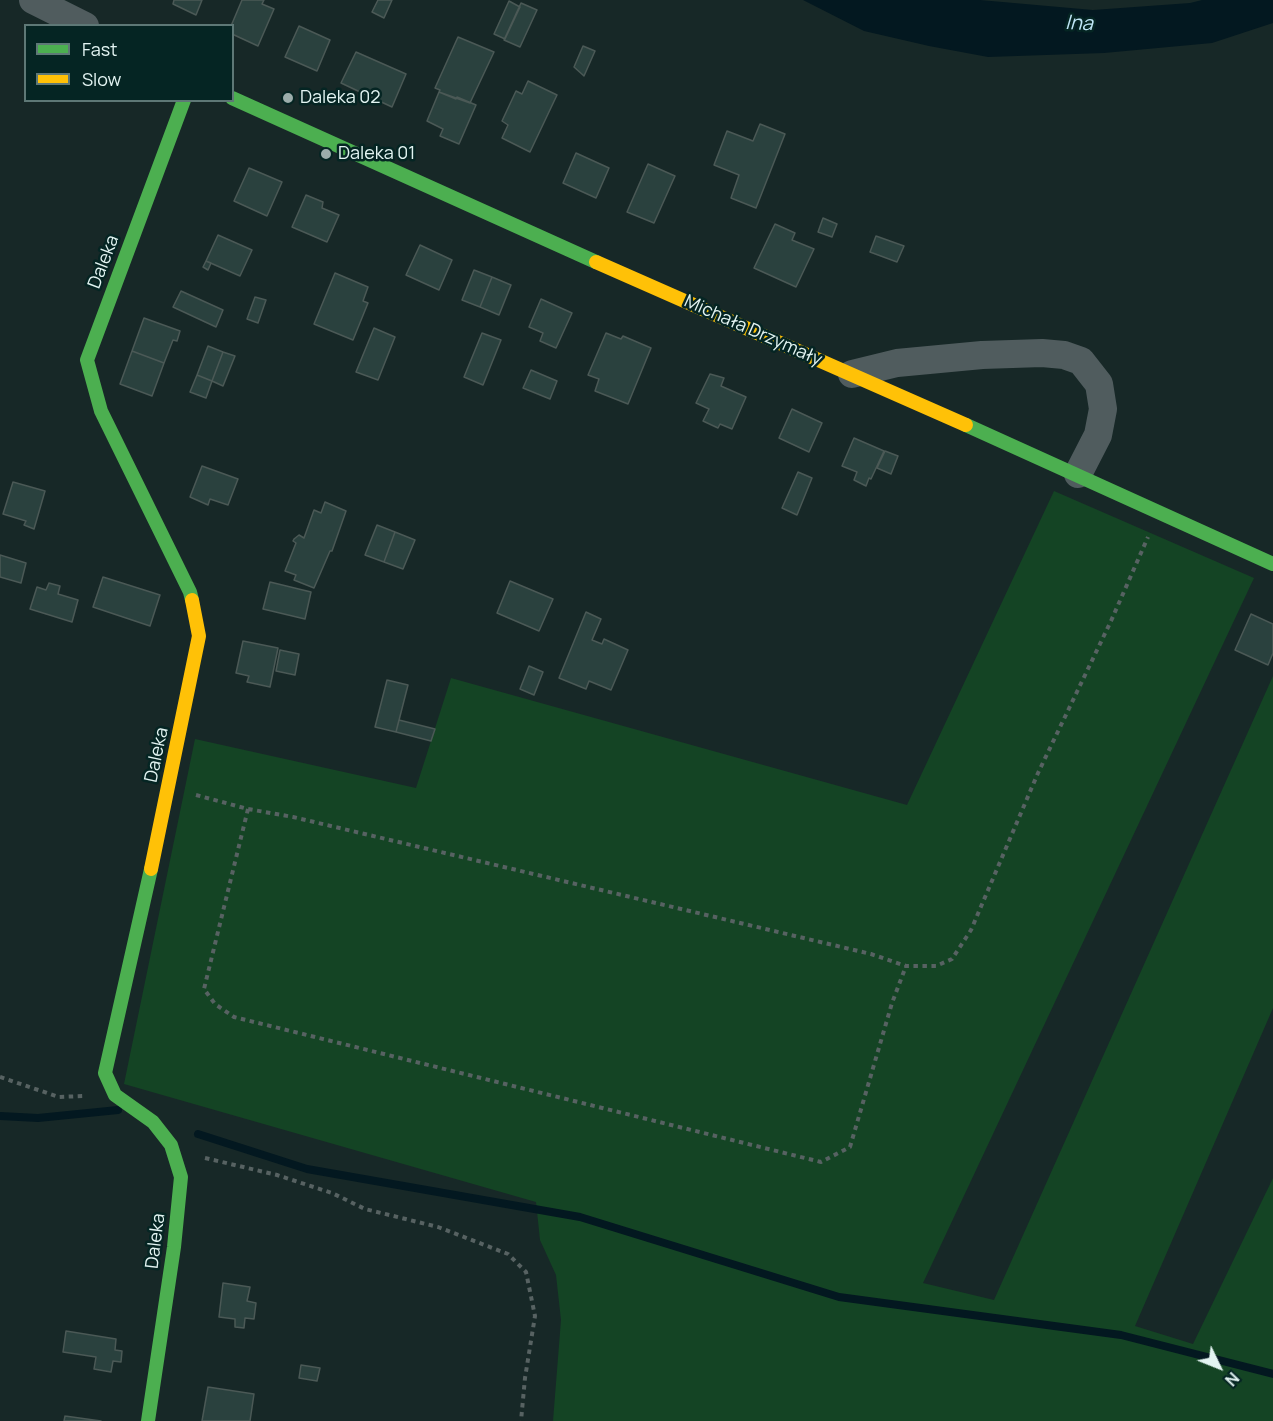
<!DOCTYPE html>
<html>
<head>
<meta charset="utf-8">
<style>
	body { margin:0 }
	#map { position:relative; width:1273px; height:1421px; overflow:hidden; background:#172827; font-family:Manrope,sans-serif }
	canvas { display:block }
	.legend { position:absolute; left:24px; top:24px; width:210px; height:78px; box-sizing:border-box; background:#052523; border:2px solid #5e7876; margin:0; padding:8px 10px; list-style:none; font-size:18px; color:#e3f4f2 }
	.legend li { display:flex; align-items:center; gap:12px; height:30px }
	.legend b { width:30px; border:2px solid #5e7876 }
	.north { position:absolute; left:1189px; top:1337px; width:60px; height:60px; -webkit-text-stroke:4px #052523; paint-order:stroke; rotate:133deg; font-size:16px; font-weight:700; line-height:24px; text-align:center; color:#e3f4f2 }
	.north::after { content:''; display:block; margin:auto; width:21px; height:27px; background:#e3f4f2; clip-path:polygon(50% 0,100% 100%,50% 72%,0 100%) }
</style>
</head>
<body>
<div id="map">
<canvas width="1273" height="1421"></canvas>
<ul class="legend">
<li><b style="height:8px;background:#4caf50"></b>Fast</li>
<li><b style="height:8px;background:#ffc107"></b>Slow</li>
</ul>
<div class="north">N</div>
</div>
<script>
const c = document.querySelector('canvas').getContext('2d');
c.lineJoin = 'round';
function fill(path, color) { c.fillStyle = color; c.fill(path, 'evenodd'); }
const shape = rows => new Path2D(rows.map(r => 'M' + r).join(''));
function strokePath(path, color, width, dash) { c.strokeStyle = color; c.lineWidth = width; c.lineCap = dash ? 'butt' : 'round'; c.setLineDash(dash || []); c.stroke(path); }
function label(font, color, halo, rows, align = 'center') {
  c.font = font + ' Manrope,sans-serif'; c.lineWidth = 5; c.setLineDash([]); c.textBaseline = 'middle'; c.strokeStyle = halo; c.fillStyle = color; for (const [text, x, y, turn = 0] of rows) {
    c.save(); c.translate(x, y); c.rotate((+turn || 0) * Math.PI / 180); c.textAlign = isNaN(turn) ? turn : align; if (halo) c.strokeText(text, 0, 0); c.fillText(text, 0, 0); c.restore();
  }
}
const green = shape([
	[1054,491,1254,578,923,1283,994,1300,1273,676,1273,1008,1135,1326,1193,1344,1273,1178,1273,1421,553,1421,561,1320,556,1275,540,1240,536,1202,124,1084,195,739,416,788,451,678,907,805]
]);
const water = shape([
	[803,0,980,0,1093,10,1190,3,1202,0,1273,0,1273,23,1212,43,1104,53,988,57,929,46,864,31]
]);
const stream = shape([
	[0,1116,38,1118,118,1110],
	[198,1134,307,1169,580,1217,839,1297,1121,1335,1273,1374]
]);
const building = shape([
	[174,0,202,0,196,15,173,4,174,0],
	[242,0,264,0,262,4,274,9,258,46,232,34,232,26,231,26,242,0],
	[378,0,392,0,384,18,372,12,378,0],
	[509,1,520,7,505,39,494,34,509,1],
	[521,3,537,10,520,47,504,40,521,3],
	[299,26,330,40,317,71,285,57,299,26],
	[458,37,494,52,470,103,439,92,440,90,435,88,458,37],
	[583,46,595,51,584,76,574,67,583,46],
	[356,52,406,74,392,107,341,83,356,52],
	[528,81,557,95,530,152,502,138,508,125,502,121,516,91,522,94,528,81],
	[439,92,456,99,457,97,476,105,459,144,440,136,443,129,427,121,439,92],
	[760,124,785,134,756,208,731,198,739,175,714,165,727,131,753,141,760,124],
	[576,153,609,168,596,198,563,183,576,153],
	[648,164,675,176,654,223,627,212,648,164],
	[249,168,282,182,267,216,234,201,249,168],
	[306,195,323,202,322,208,339,215,327,242,292,227,306,195],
	[823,218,837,224,832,237,818,232,823,218],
	[775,224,795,233,792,240,814,249,796,287,754,268,775,224],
	[218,235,252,250,240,276,206,261,218,235],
	[876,236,904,246,897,262,870,252,876,236],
	[420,245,452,260,439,290,406,275,420,245],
	[206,261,211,263,208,270,203,267,206,261],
	[474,270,492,277,480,307,462,300,474,270],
	[335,273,368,287,363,301,368,303,353,340,314,324,335,273],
	[492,277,511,285,499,315,480,307,492,277],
	[181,291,223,310,216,327,173,307,181,291],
	[255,297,266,300,258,323,247,319,255,297],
	[541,299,572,313,556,348,540,341,543,333,529,327,541,299],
	[144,318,180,331,177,341,173,340,164,363,132,351,144,318],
	[374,328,395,337,378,380,356,372,374,328],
	[482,333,501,340,483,385,464,377,482,333],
	[606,333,621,339,623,336,651,348,628,404,595,391,599,379,588,375,606,333],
	[208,346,223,352,212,381,197,375,208,346],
	[132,351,164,363,152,396,120,384,132,351],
	[223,352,235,356,223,386,212,381,223,352],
	[531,370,557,381,550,399,523,388,531,370],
	[710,374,724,378,721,386,746,397,732,429,720,424,718,428,703,421,709,409,696,403,710,374],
	[197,375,212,381,206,398,190,392,197,375],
	[792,409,822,423,809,452,779,438,792,409],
	[854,438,884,451,871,479,869,478,866,486,854,480,857,472,842,466,854,438],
	[885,451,898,456,891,474,877,468,885,451],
	[202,466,238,479,228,505,210,499,208,505,190,497,202,466],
	[798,472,812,478,797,515,782,508,798,472],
	[13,482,45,491,34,529,24,525,26,521,3,514,13,482],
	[325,502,346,511,332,551,330,551,314,588,294,580,296,575,285,571,296,543,293,541,294,539,299,535,304,538,314,510,321,513,325,502],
	[377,525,395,532,384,562,365,555,377,525],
	[395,532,415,540,403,569,384,562,395,532],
	[0,555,26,563,21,583,0,577,0,555],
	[103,577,160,595,150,626,93,607,103,577],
	[510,581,553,599,539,631,497,613,510,581],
	[270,582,311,592,305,619,263,609,270,582],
	[49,583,60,586,58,594,78,600,72,622,30,609,37,587,46,590,49,583],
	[586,612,601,619,592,640,602,644,604,639,628,650,611,690,589,681,586,689,559,678,586,612],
	[1251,614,1273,624,1273,653,1268,665,1235,650,1251,614],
	[243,641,278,648,270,687,247,682,249,676,236,673,243,641],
	[280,650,299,654,295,675,276,671,280,650],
	[529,666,543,672,534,695,520,689,529,666],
	[387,680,408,685,396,732,375,727,387,680],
	[399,720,435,729,431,741,396,732,399,720],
	[223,1283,250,1287,247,1301,256,1303,254,1319,245,1318,244,1328,235,1327,235,1319,219,1317,223,1283],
	[66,1331,116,1339,115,1350,122,1351,121,1362,113,1361,111,1372,94,1369,96,1357,63,1352,66,1331],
	[301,1365,320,1368,317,1381,299,1378,301,1365],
	[208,1387,254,1394,250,1421,202,1421,208,1387],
	[65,1416,101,1421,64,1421,65,1416]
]);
const path = shape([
	[196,795,248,809,293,817,871,954,906,966,936,966,952,959,971,930,1038,773,1111,621,1148,537],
	[248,809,204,989,215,1004,234,1017,821,1162,850,1147,892,1003,906,966],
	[0,1077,59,1097,84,1096],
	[205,1158,277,1175,332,1193,365,1209,438,1227,508,1254,526,1272,535,1316,525,1378,521,1421]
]);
const street = shape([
	[33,0,85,26],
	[852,374,897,363,982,355,1042,353,1064,355,1081,361,1099,384,1103,409,1098,435,1078,474]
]);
const fast = shape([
	[232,98,596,262],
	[184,100,87,360,101,411,190,592,192,600],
	[966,425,1273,564],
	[148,1421,174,1247,181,1177,171,1145,153,1122,115,1095,105,1073,151,869]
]);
const slow = shape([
	[596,262,966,425],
	[151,869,199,636,192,600]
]);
const markers = [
	[288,98,6,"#9cadab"],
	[326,154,6,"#9cadab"]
];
const poiNames = [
	["Daleka 02",300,98],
	["Daleka 01",338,154]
];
const streetNames = [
	["Daleka",104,262,-69],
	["Michała Drzymały",753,331,24],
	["Daleka",157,755,-78],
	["Daleka",156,1241,-83]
];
const waterNames = [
	["Ina",1079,24,2]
];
fill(green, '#144424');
fill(water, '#031820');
strokePath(stream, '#031820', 8);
fill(building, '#2a413e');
strokePath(building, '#4b5956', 1.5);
strokePath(path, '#576262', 4, [4.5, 4.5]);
strokePath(street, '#505c5e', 28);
strokePath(fast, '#4caf50', 14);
strokePath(slow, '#ffc107', 14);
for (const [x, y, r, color] of markers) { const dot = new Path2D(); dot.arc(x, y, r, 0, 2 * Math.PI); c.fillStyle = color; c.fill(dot); strokePath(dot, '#052523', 2); }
label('18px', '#e3f4f2', '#052523', poiNames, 'left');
label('18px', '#e3f4f2', '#052523', streetNames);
label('italic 20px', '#c0e6f7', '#052523', waterNames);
</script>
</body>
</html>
